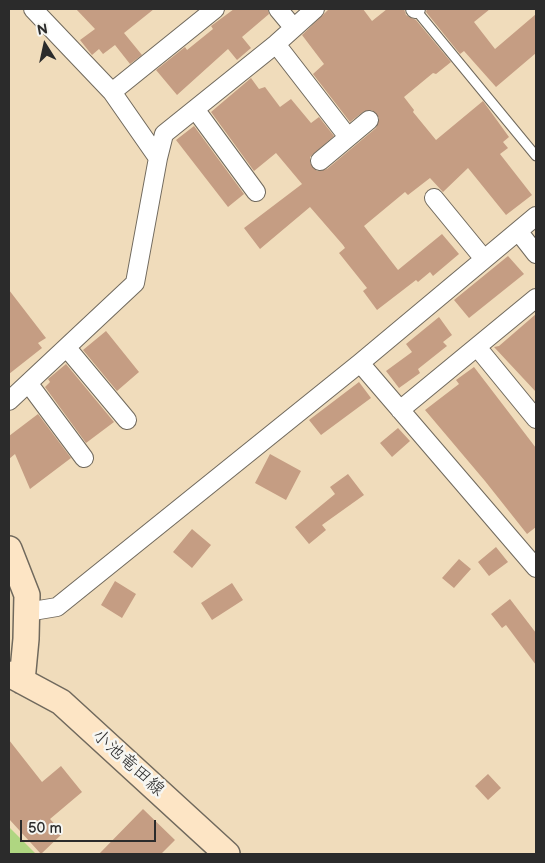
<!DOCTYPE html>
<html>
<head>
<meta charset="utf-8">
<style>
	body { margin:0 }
	#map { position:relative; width:545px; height:863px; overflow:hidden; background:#f0dcbb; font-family:"Balsamiq Sans",sans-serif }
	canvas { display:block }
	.frame { position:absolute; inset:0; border:10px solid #2b2b2b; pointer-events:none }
	.north { position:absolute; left:20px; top:20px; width:50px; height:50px; -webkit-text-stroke:4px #f6f6f2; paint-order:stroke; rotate:350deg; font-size:14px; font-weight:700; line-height:20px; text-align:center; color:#2b2b2b }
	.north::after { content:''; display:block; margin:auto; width:18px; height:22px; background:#2b2b2b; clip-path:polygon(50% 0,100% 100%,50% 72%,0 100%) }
	.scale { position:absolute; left:20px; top:820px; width:136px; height:22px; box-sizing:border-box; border:2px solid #2b2b2b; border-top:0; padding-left:6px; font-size:15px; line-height:18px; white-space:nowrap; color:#2b2b2b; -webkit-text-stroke:4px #f6f6f2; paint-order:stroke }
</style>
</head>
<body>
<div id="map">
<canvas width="545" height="863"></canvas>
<div class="frame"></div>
<div class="north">N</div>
<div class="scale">50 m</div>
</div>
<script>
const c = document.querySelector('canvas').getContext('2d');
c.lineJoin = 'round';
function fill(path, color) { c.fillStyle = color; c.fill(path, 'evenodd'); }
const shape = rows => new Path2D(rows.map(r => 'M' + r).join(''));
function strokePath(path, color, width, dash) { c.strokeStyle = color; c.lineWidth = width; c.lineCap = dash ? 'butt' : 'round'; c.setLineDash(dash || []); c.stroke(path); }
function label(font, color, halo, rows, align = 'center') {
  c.font = font + ' "Balsamiq Sans","Klee One",sans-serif'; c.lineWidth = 5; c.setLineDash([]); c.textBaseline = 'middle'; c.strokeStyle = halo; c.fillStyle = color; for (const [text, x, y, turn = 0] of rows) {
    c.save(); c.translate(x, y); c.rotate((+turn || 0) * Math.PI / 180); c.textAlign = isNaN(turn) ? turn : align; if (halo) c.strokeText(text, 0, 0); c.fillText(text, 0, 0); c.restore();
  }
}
const green = shape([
	[9,827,36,854,9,854]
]);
const building = shape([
	[76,9,154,9,124,33,142,55,130,64,115,45,103,54,99,49,92,55,80,40,95,29],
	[234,9,268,9,269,14,242,37,251,48,237,60,228,49,177,95,156,70,185,47,187,50,213,29,211,26],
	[329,9,363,9,372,21,387,9,404,9,406,15,416,20,451,62,436,74,433,73,404,97,414,110,413,112,436,140,483,101,509,137,503,142,508,148,500,154,532,195,506,215,468,168,443,192,430,178,408,195,405,192,364,226,398,270,442,234,459,254,433,276,430,272,418,282,416,280,377,310,363,291,367,288,339,253,345,248,343,245,310,207,260,249,244,228,302,184,276,153,254,171,211,112,251,78,259,89,265,87,280,107,291,99,311,123,319,117,334,136,310,157,310,163,317,171,327,169,376,128,379,118,372,110,363,112,350,122,313,74,324,64,302,35],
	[427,9,490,9,474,22,495,49,536,14,536,53,496,87,464,51,460,54,426,12],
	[194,126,244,194,228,207,176,140],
	[508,256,524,274,469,318,454,300],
	[9,290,46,338,38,343,42,348,9,374],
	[536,314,536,392,494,347,499,346],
	[439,317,452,335,443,342,447,346,418,369,420,373,399,388,386,371,412,352,406,344],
	[106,331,139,372,117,391,83,350],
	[66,364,114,422,86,443,45,387,50,382,48,379],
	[474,367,536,448,536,527,527,534,485,481,425,410,459,384,456,380],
	[359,382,371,398,321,435,309,420],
	[38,414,71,458,30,489,15,454,9,459,9,436],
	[398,428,410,441,392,457,380,443],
	[270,454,301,471,286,500,255,483],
	[348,474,364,495,322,525,326,530,309,544,295,527,335,494,330,487],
	[192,529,211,545,192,568,173,552],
	[496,547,508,562,489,576,478,562],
	[459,559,471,569,454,588,442,578],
	[115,581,136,594,122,618,101,605],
	[232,583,243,600,212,620,201,603],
	[510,599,536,633,536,665,506,625,502,628,491,614],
	[9,740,42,782,61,766,82,792,50,819,63,833,41,854,9,819],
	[488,774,501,788,488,800,475,786],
	[143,809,175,840,161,854,99,854]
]);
const lane = shape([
	[415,9,536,156]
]);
const street = shape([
	[278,9,293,27],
	[415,9,416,9],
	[276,44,348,137],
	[112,92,215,9],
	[195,109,256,192],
	[158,158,164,134,276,44,315,9],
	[320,161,369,120],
	[434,198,484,259],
	[518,231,536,254],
	[477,347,536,419],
	[67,348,127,420],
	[360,363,536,568],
	[29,384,84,458],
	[9,401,135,283,158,158,112,92,33,9],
	[400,410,536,298],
	[27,612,57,607,360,363,536,216]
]);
const secondary = shape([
	[9,549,27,595,26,639,22,681],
	[9,674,61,702,227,854]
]);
const streetNames = [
	["小池竜田線",128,763,42]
];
fill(green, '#afd681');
fill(building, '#c59d83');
strokePath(lane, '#70695d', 11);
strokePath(street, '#70695d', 20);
strokePath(secondary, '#70695d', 28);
strokePath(lane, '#fff', 9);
strokePath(street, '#fff', 18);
strokePath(secondary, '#fde5c5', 25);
label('18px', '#2b2b2b', '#f6f6f2', streetNames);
</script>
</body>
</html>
